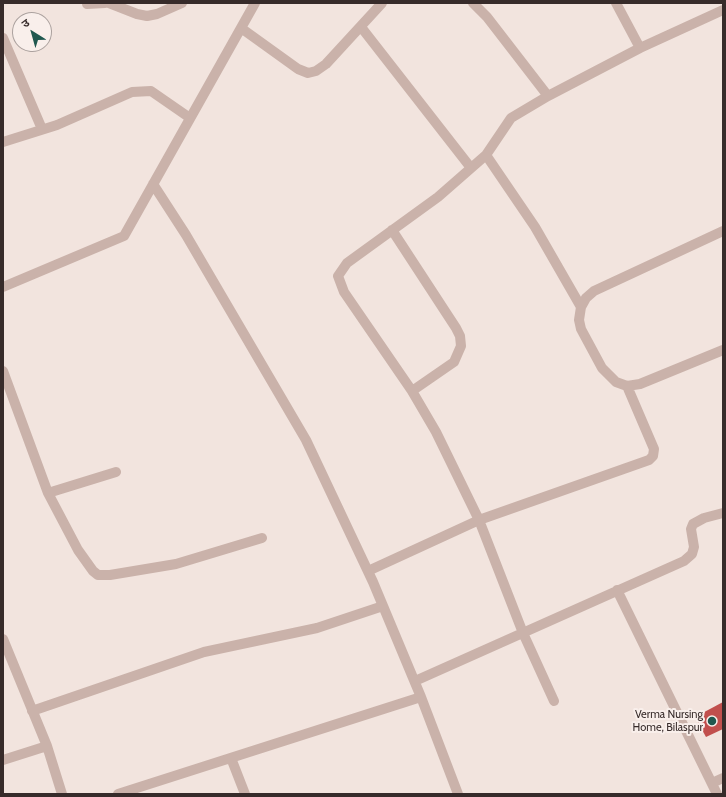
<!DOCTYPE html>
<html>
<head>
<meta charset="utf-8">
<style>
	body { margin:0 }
	#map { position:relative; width:726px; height:797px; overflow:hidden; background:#f2e4de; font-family:Cabin,"Noto Sans Devanagari",sans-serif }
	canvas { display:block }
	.frame { position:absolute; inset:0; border:4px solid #372b2a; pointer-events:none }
	.north { position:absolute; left:12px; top:12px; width:40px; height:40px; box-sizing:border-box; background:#f9efeb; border:1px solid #aba19e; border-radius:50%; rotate:323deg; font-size:11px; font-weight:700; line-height:16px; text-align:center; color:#372b2a }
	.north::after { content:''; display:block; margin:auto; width:14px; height:18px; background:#20584f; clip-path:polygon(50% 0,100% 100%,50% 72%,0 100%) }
</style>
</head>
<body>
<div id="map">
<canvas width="726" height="797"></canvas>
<div class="frame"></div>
<div class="north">उ</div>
</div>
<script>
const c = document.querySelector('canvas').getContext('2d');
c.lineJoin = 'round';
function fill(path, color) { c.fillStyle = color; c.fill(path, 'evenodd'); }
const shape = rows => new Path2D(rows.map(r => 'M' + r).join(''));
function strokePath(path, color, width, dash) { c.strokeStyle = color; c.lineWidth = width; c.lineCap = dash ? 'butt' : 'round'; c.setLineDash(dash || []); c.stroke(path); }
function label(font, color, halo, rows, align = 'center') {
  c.font = font + ' Cabin,sans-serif'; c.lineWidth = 4; c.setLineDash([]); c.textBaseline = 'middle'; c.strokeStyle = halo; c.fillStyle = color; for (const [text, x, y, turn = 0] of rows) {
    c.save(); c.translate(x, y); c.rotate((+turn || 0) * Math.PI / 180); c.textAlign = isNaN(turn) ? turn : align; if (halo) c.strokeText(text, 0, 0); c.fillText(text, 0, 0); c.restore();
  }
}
const building = shape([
	[723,702,723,729,706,737,695,717]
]);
const street = shape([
	[109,3,137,14,147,16,157,14,182,3],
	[473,3,487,17,548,96],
	[616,3,640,48],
	[87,4,105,3],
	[361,27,471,168],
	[241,28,298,69,308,73,316,71,326,64,382,3],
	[3,38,42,129],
	[3,142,57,125,132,92,151,91,190,118],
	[486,155,535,227,581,307],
	[153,184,186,235,306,440,373,582,421,697,458,794],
	[392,230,456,328,460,336,461,346,454,362,412,391],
	[723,231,594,291,586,298,581,307,579,320,581,329,602,368,616,382,627,386,640,384,723,350],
	[3,287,124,236,255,3],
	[3,371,48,493,78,550,93,571,98,575,110,575,176,564,262,538],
	[48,493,116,472],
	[368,571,479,520,649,460,653,456,654,449,627,386],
	[617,590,717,794],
	[3,639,47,746,62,794],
	[415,681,684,561,692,554,694,547,691,529,693,524,704,518,723,513],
	[554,701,523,633,479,520,436,432,412,391,344,292,338,276,347,263,438,197,486,155,511,118,548,96,640,48,723,10],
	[32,711,204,652,317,628,383,606],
	[231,758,245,794],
	[3,760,47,746],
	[712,783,723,778],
	[118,794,421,697]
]);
const markers = [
	[712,721,5,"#20584f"]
];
const poiNames = [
	["Verma Nursing",703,715],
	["Home, Bilaspur",703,728]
];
fill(building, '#c14f4d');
strokePath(street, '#cab2aa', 10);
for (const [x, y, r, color] of markers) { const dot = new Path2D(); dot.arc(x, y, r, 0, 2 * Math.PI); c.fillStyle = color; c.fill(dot); strokePath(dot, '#f9efeb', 1.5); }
label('11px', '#372b2a', '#f9efeb', poiNames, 'right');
</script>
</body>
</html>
